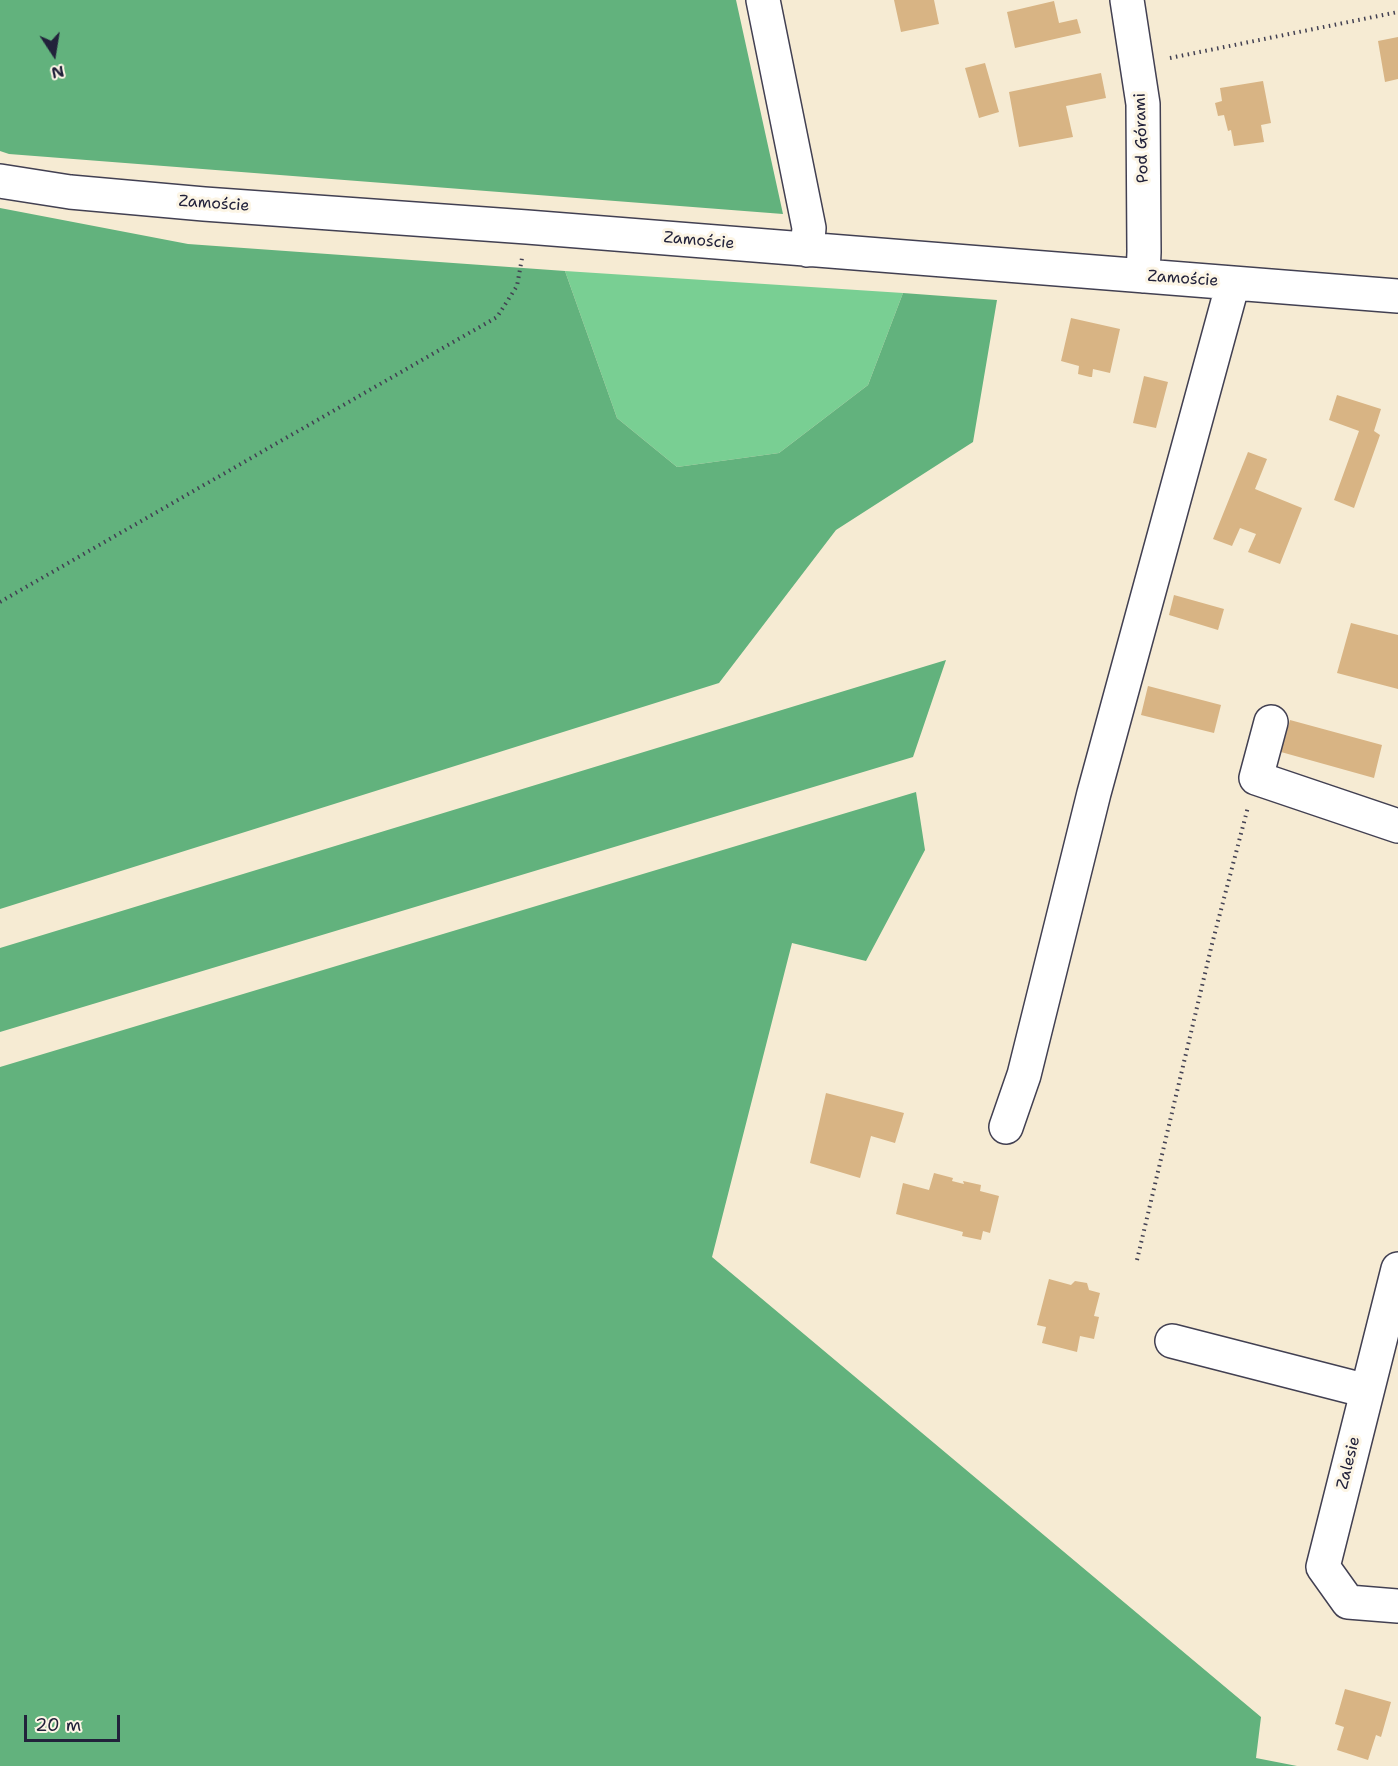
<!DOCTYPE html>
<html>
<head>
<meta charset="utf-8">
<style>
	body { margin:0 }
	#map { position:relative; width:1398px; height:1766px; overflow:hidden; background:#f6ebd3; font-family:"Shantell Sans",sans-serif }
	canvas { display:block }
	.north { position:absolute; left:24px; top:24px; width:60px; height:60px; -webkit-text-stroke:4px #fcf5e5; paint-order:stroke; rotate:168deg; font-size:16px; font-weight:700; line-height:24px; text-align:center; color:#22223b }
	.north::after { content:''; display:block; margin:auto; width:21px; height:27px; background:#22223b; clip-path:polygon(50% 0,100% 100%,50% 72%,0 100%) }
	.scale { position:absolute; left:24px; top:1715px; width:96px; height:27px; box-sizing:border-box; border:3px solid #22223b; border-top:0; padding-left:8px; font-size:18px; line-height:21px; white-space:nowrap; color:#22223b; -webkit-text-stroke:4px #fcf5e5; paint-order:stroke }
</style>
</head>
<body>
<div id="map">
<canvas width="1398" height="1766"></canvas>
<div class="north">N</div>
<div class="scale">20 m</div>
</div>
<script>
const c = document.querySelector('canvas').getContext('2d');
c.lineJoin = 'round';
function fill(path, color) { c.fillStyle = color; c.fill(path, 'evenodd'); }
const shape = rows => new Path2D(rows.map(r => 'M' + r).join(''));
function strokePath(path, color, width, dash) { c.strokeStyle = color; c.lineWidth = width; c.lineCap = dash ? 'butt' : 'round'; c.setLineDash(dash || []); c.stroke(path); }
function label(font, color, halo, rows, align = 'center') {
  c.font = font + ' "Shantell Sans",sans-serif'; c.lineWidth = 6; c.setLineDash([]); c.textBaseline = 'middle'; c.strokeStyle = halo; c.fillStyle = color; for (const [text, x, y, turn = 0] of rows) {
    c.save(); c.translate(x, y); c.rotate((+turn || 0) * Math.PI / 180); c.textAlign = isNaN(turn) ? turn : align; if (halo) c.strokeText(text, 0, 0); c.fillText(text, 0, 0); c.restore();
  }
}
const green = shape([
	[565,271,903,293,868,385,779,453,677,467,617,418]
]);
const forest = shape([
	[0,0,736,0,783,214,9,154,0,151],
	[0,208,188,244,565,271,617,418,677,467,779,453,868,385,903,293,997,300,973,442,836,530,719,683,0,909],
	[946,660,913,757,0,1032,0,948],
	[916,792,925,850,866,961,792,943,712,1257,1261,1717,1256,1758,1297,1766,0,1766,0,1067]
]);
const building = shape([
	[894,0,934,0,939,24,901,32],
	[1054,1,1059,23,1077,19,1081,33,1015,48,1007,12],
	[1398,37,1398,79,1385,82,1378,41],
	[985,63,999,112,979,118,965,68],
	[1101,73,1106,98,1066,106,1073,137,1019,147,1009,92],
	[1263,81,1271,123,1261,125,1264,142,1234,146,1231,130,1228,131,1224,115,1218,116,1215,103,1222,101,1220,88],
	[1071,318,1120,329,1110,373,1093,369,1092,377,1090,377,1078,374,1079,366,1061,361],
	[1144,376,1168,382,1156,428,1133,423],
	[1337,395,1381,409,1374,431,1380,435,1354,508,1334,500,1359,431,1329,420],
	[1248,452,1267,459,1255,489,1302,508,1280,564,1248,552,1256,534,1240,528,1232,546,1213,539],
	[1174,595,1224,609,1218,630,1169,615],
	[1351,623,1398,635,1398,689,1337,673],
	[1148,686,1221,705,1214,733,1141,715],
	[1290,720,1382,745,1374,778,1281,752],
	[826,1093,904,1113,895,1143,871,1136,860,1178,810,1163],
	[934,1173,953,1178,952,1181,964,1184,963,1181,981,1185,980,1191,999,1196,990,1233,983,1231,981,1240,962,1236,963,1232,896,1214,903,1183,929,1190],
	[1049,1279,1071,1285,1075,1281,1087,1283,1089,1290,1100,1293,1094,1316,1099,1317,1094,1339,1080,1336,1077,1352,1042,1343,1046,1327,1037,1325],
	[1345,1689,1391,1702,1381,1737,1376,1735,1368,1760,1337,1750,1344,1727,1335,1724]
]);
const path = shape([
	[1170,58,1398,12],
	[0,602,497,317,517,286,522,258],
	[1137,1260,1212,944,1248,807]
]);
const minor = shape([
	[763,0,809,228,807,250],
	[1127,0,1143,104,1144,252,1143,276],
	[0,181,70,192,204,204,527,227,1398,296],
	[1271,722,1256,778,1398,826],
	[1006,1127,1024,1075,1094,793,1233,283],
	[1398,1269,1323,1567,1348,1602,1398,1606],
	[1172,1341,1367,1391]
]);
const streetNames = [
	["Pod Górami",1142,138,-92],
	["Zamoście",214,204,4],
	["Zamoście",699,241,5],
	["Zamoście",1183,279,4],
	["Zalesie",1349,1463,-76]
];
fill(green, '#79cf93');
fill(forest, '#62b27d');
fill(building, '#d8b484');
strokePath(minor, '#424052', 36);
strokePath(path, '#424052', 4, [1.5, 4.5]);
strokePath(minor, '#fff', 33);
label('16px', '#22223b', '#fcf5e5', streetNames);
</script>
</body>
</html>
